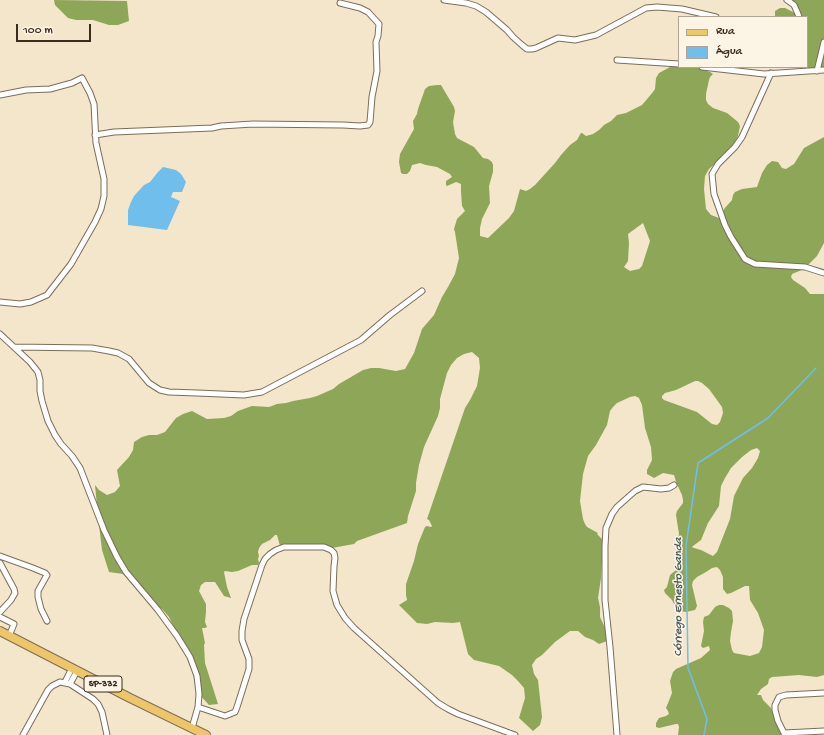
<!DOCTYPE html>
<html>
<head>
<meta charset="utf-8">
<style>
	body { margin:0 }
	#map { position:relative; width:824px; height:735px; overflow:hidden; background:#f4e6cb; font-family:"Gochi Hand",sans-serif }
	canvas { display:block }
	.legend { position:absolute; left:678px; top:16px; width:130px; height:52px; box-sizing:border-box; background:#fcf5e5; border:1px solid #afa495; margin:0; padding:5px 7px; list-style:none; font-size:12px; color:#3b2a1e }
	.legend li { display:flex; align-items:center; gap:8px; height:20px }
	.legend b { width:20px; border:1px solid #afa495 }
	.scale { position:absolute; left:16px; top:24px; width:75px; height:18px; box-sizing:border-box; border:2px solid #3b2a1e; border-top:0; padding-left:5px; font-size:12px; line-height:14px; white-space:nowrap; color:#3b2a1e; -webkit-text-stroke:3px #fcf5e5; paint-order:stroke }
</style>
</head>
<body>
<div id="map">
<canvas width="824" height="735"></canvas>
<ul class="legend">
<li><b style="height:5px;background:#ecc669"></b>Rua</li>
<li><b style="height:11px;background:#70beeb"></b>Água</li>
</ul>
<div class="scale">100 m</div>
</div>
<script>
const c = document.querySelector('canvas').getContext('2d');
c.lineJoin = 'round';
function fill(path, color) { c.fillStyle = color; c.fill(path, 'evenodd'); }
const shape = rows => new Path2D(rows.map(r => 'M' + r).join(''));
function strokePath(path, color, width, dash) { c.strokeStyle = color; c.lineWidth = width; c.lineCap = dash ? 'butt' : 'round'; c.setLineDash(dash || []); c.stroke(path); }
function label(font, color, halo, rows, align = 'center') {
  c.font = font + ' "Gochi Hand",sans-serif'; c.lineWidth = 3; c.setLineDash([]); c.textBaseline = 'middle'; c.strokeStyle = halo; c.fillStyle = color; for (const [text, x, y, turn = 0] of rows) {
    c.save(); c.translate(x, y); c.rotate((+turn || 0) * Math.PI / 180); c.textAlign = isNaN(turn) ? turn : align; if (halo) c.strokeText(text, 0, 0); c.fillText(text, 0, 0); c.restore();
  }
}
const forest = shape([
	[54,0,127,1,129,21,118,25,109,25,93,20,76,20,68,18,55,5],
	[789,0,824,0,824,67,819,69,809,70,802,69,799,67,807,67,807,17,775,17,775,11,780,8,785,8,795,13,798,13,799,11],
	[679,65,679,67,696,67,710,72,713,74,710,77,709,80,706,94,706,100,708,104,713,108,727,113,738,122,740,126,738,136,733,146,727,153,709,169,705,176,704,189,706,209,711,215,719,218,722,217,724,209,732,200,733,195,735,192,742,189,757,187,762,173,767,165,772,161,778,162,782,168,786,169,794,164,804,148,824,137,824,243,817,256,804,269,792,274,791,277,793,280,805,288,810,294,824,294,824,675,817,677,799,675,772,677,769,679,768,684,761,689,757,695,761,695,763,700,771,708,783,735,678,735,679,727,678,724,676,724,659,728,656,727,656,723,659,718,666,716,669,714,668,711,666,708,672,693,670,681,673,672,676,669,701,658,710,650,709,646,703,648,701,646,704,631,703,622,704,617,709,615,715,607,719,605,723,605,729,608,732,611,733,621,731,632,730,641,732,650,734,653,750,656,759,653,762,647,764,630,758,613,750,600,749,586,745,586,731,593,727,594,723,589,723,577,720,570,717,567,712,568,706,572,697,577,693,581,692,585,697,606,695,610,686,612,680,611,676,608,672,600,665,593,664,590,667,587,670,575,676,570,678,567,675,553,679,534,676,515,677,511,683,503,683,500,682,495,676,482,675,478,674,475,663,473,654,478,647,474,647,470,652,460,651,447,645,428,642,405,639,398,635,396,630,397,617,403,613,407,610,411,607,425,596,445,588,456,583,474,580,501,583,519,585,524,587,527,598,533,597,534,602,539,604,550,602,561,601,578,598,598,600,607,600,617,607,632,607,641,599,644,593,640,585,637,578,631,570,631,555,642,542,655,536,659,532,665,534,674,538,680,542,717,540,725,533,731,519,718,525,698,524,688,518,681,512,675,499,666,474,660,468,654,460,622,453,623,435,622,427,624,417,623,399,605,407,600,406,595,406,584,414,561,418,544,425,527,427,526,431,527,432,526,429,520,427,519,465,408,470,400,477,386,480,368,479,358,472,352,464,354,457,358,451,365,447,373,440,399,440,408,438,416,424,447,419,465,416,483,416,491,408,516,407,523,357,541,354,544,332,548,280,546,277,535,275,535,270,540,262,544,259,548,258,552,259,556,258,559,259,563,258,565,252,565,238,571,232,572,225,571,224,572,227,587,231,598,224,596,215,582,205,582,201,585,199,591,206,604,206,611,205,622,207,627,205,628,202,628,205,643,204,645,205,663,218,704,209,705,198,693,195,685,192,668,169,617,162,609,149,602,147,595,143,597,130,582,123,574,109,572,102,550,98,517,95,485,99,490,107,495,115,492,120,486,117,470,129,457,133,450,134,442,142,437,149,435,157,435,165,432,176,418,183,414,192,411,207,419,224,418,231,416,238,411,252,406,269,407,277,404,286,403,293,401,310,398,317,396,333,389,339,384,363,370,371,368,379,368,396,371,405,369,414,353,422,329,434,315,442,297,448,287,455,274,459,258,455,232,454,229,457,219,465,211,462,206,461,192,461,184,456,182,447,186,446,185,446,181,452,177,450,174,437,167,426,165,420,163,412,165,410,171,407,174,403,174,401,173,399,162,400,154,414,129,413,121,417,114,418,109,424,92,425,89,429,86,437,85,441,85,454,107,455,111,453,122,455,134,457,138,474,147,483,158,488,159,492,162,493,165,493,172,489,186,490,203,482,219,480,228,480,236,488,238,509,218,514,211,520,189,526,191,530,189,535,185,555,163,561,155,570,145,577,140,581,133,582,133,586,136,593,134,599,130,604,125,611,121,617,115,626,113,642,105,653,92,655,89,656,78,659,73,670,67],
	[643,223,650,241,642,266,639,269,630,271,624,267,628,261,629,243,628,234],
	[695,381,698,381,702,383,709,389,722,407,723,413,720,422,717,425,712,424,697,412,664,400,662,398,662,396,665,393,676,390],
	[757,448,760,451,758,458,752,468,743,478,734,496,730,519,717,552,713,556,701,550,694,548,692,547,693,546,701,540,708,523,719,506,721,486,725,478,731,468,742,457,751,450]
]);
const water = shape([
	[163,167,176,170,181,174,186,182,182,192,173,192,171,197,180,201,167,230,128,225,128,210,131,202,134,196,144,185,150,182,158,172]
]);
const stream = shape([
	[704,735,707,719,688,668,686,546,698,463,768,418,816,368]
]);
const street = shape([
	[444,0,466,3,476,6,486,12,507,30,513,37,522,45,527,49,532,49,536,48,558,38,575,40,596,35,646,8,657,7,682,9,716,17],
	[787,0,794,5,798,14,799,17],
	[617,60,679,64],
	[702,67,764,74,824,70],
	[817,71,824,42],
	[771,73,742,137,735,147,718,164,712,174,714,194,725,225,731,237,745,259,755,264,805,267,824,273],
	[0,95,26,90,50,89,72,83,82,78,90,93,94,104,96,143,104,179,104,196,101,209,95,222,71,264,47,295,31,302,20,304,0,302],
	[95,135,114,132,212,128,221,126,253,124,343,125,360,126,368,125,370,122,372,97,377,71,376,42,378,36,379,24,368,12,360,8,340,3],
	[0,334,30,362,38,372,40,380,40,391,42,401,48,421,55,435,61,444,72,456,80,468,104,530,117,557,126,572,158,610,177,636,190,657,197,676,199,694,198,707,192,728],
	[14,347,92,348,109,351,118,353,129,359,149,383,160,390,169,392,197,393,244,395,262,392,361,340,390,315,422,291],
	[0,556,33,568,45,573,47,575,38,591,38,597,41,609,47,621],
	[0,563,14,589,15,593,11,600,0,612],
	[0,617,14,624,9,636],
	[65,682,72,668],
	[70,684,77,671],
	[198,707,225,716,235,712,237,707,249,669,249,659,242,640,242,631,244,619,262,565,265,559,270,554,276,550,284,547,324,547,331,550,334,553,335,558,334,566,333,591,337,605,345,618,354,628,438,703,448,709,458,714,515,735],
	[784,733,824,731],
	[23,735,48,690,52,686,60,682,70,684,93,699,98,704,102,712,107,735],
	[617,735,610,647,605,600,605,546,606,528,612,514,617,507,635,491,643,487,661,489,669,488,674,485],
	[785,735,778,721,775,710,775,705,779,697,786,695,824,693]
]);
const primary = shape([
	[0,631,130,698,206,735]
]);
const shields = [
	[103,684,38]
];
const shieldNames = [
	["SP-332",103,684]
];
const waterNames = [
	["Córrego Ernesto Ganda",679,597,-90]
];
fill(forest, '#8ea657');
fill(water, '#70beeb');
strokePath(stream, '#70beeb', 1.5);
strokePath(street, '#7c6c5b', 7);
strokePath(primary, '#7c6c5b', 10);
strokePath(street, '#fff', 5);
strokePath(primary, '#ecc669', 8);
for (const [x, y, w] of shields) { const box = new Path2D(); box.roundRect(x - w / 2, y - 8, w, 16, 3); c.fillStyle = '#fcf5e5'; c.fill(box); strokePath(box, '#3b2a1e', 1); }
label('bold 10px', '#3b2a1e', null, shieldNames);
label('italic 12px', '#4b565c', '#fcf5e5', waterNames);
</script>
</body>
</html>
